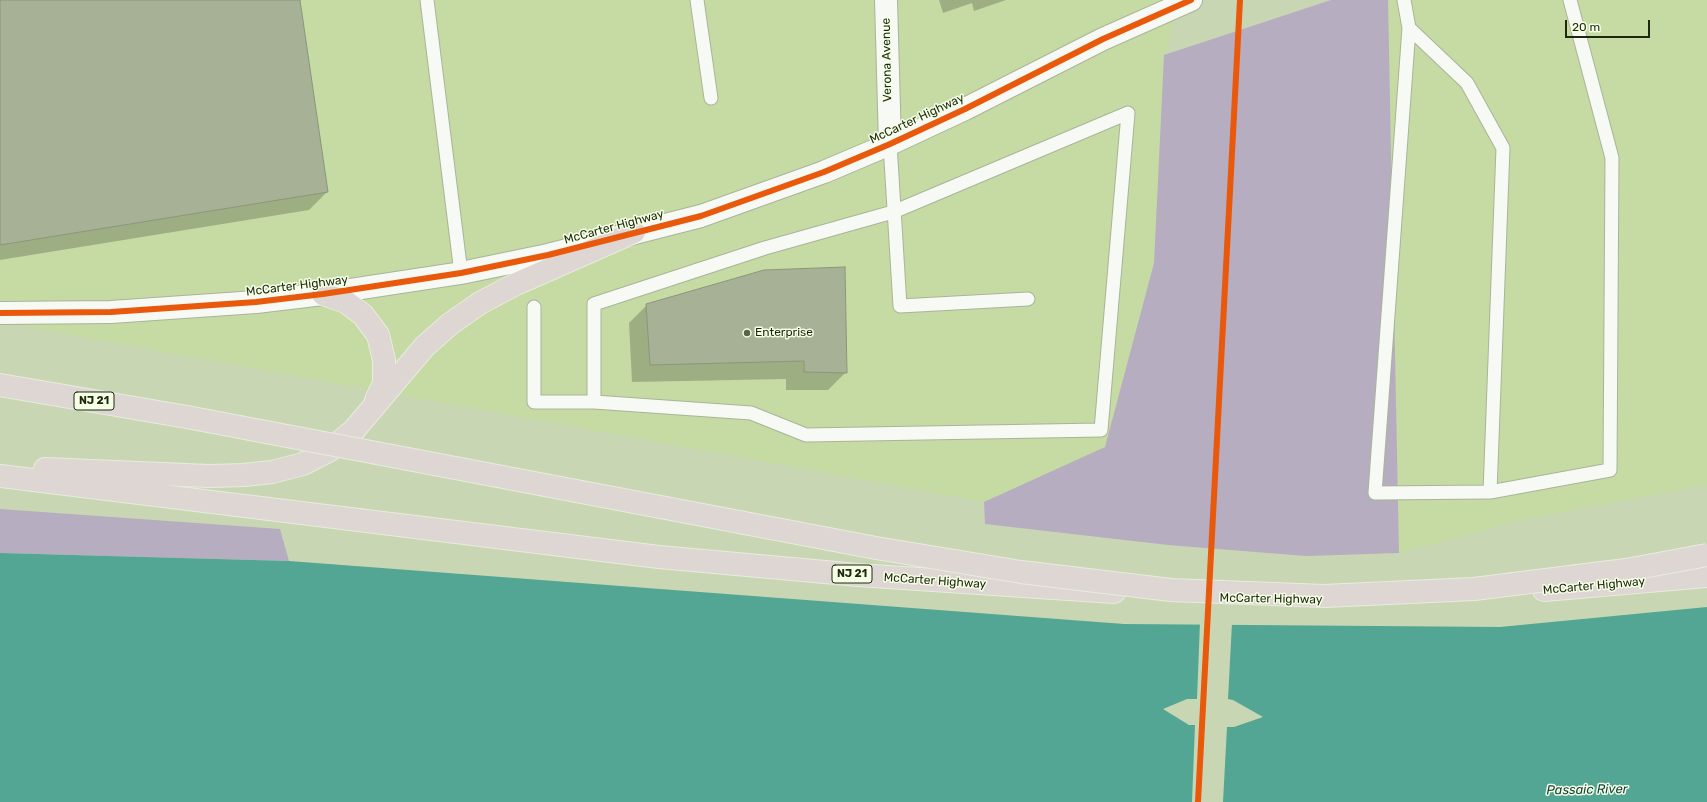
<!DOCTYPE html>
<html>
<head>
<meta charset="utf-8">
<style>
	body { margin:0 }
	#map { position:relative; width:1707px; height:802px; overflow:hidden; background:#c9d6b3; font-family:Rubik,sans-serif }
	canvas { display:block }
	.scale { position:absolute; left:1565px; top:20px; width:85px; height:18px; box-sizing:border-box; border:2px solid #1f280f; border-top:0; padding-left:5px; font-size:12px; line-height:14px; white-space:nowrap; color:#1f280f; -webkit-text-stroke:3px #f5ffe6; paint-order:stroke }
</style>
</head>
<body>
<div id="map">
<canvas width="1707" height="802"></canvas>
<div class="scale">20 m</div>
</div>
<script>
const c = document.querySelector('canvas').getContext('2d');
c.lineJoin = 'round';
function fill(path, color) { c.fillStyle = color; c.fill(path, 'evenodd'); }
const shape = rows => new Path2D(rows.map(r => 'M' + r).join(''));
function strokePath(path, color, width, dash) { c.strokeStyle = color; c.lineWidth = width; c.lineCap = dash ? 'butt' : 'round'; c.setLineDash(dash || []); c.stroke(path); }
function label(font, color, halo, rows, align = 'center') {
  c.font = font + ' Rubik,sans-serif'; c.lineWidth = 3; c.setLineDash([]); c.textBaseline = 'middle'; c.strokeStyle = halo; c.fillStyle = color; for (const [text, x, y, turn = 0] of rows) {
    c.save(); c.translate(x, y); c.rotate((+turn || 0) * Math.PI / 180); c.textAlign = isNaN(turn) ? turn : align; if (halo) c.strokeText(text, 0, 0); c.fillText(text, 0, 0); c.restore();
  }
}
const built = shape([
	[0,0,1180,0,1164,55,1154,263,1105,448,984,502,0,322],
	[1388,0,1707,0,1707,485,1531,518,1399,553]
]);
const forest = shape([
	[1331,0,1388,0,1399,553,1306,556,1168,545,985,524,984,502,1105,447,1154,263,1164,55],
	[0,509,280,529,289,561,0,553]
]);
const water = shape([
	[0,553,289,561,1124,624,1500,627,1707,607,1707,802,0,802]
]);
const pier = shape([
	[1200,622,1232,623,1228,699,1233,700,1263,717,1234,727,1227,727,1223,802,1192,802,1195,725,1189,725,1163,709,1187,699,1197,699]
]);
const shadow = shape([
	[0,0,299,0,327,192,309,210,0,260],
	[939,0,1006,0,974,11,972,3,943,13],
	[647,305,846,372,828,390,786,390,786,379,632,382,629,323]
]);
const building = shape([
	[0,0,300,0,328,192,0,245,0,0],
	[845,267,847,373,804,372,804,361,650,365,646,304,764,270,845,267]
]);
const lane = shape([
	[427,0,461,273],
	[697,0,711,98],
	[1404,0,1409,28,1375,493,1490,492,1503,148,1467,83,1409,28],
	[890,144,900,306,1028,299],
	[534,307,534,402,594,402,594,304,765,248,893,212,1128,113,1101,430,806,435,751,413,594,402],
	[1490,492,1610,470,1612,158,1570,0]
]);
const secondary = shape([
	[886,0,890,144],
	[0,313,111,312,256,302,323,294,461,273,548,255,701,216,824,172,890,144,965,109,1103,39,1191,0]
]);
const highway = shape([
	[323,294,346,302,363,315,378,335,384,360,384,383,376,400],
	[0,385,187,417],
	[45,469,209,476,244,475,272,472,303,464,330,450,354,430,425,346,450,324,480,303,516,284,634,232],
	[0,476,659,557,858,575,1114,592],
	[1544,590,1707,576]
]);
const highwayBridge = shape([
	[187,417,876,548,1021,572,1171,590,1324,596,1474,589,1626,570,1707,555]
]);
const cycleway = shape([
	[0,313,111,312,256,302,323,294,461,273,548,255,701,216,824,172,890,144,965,109,1103,39,1191,0],
	[1198,802,1240,0]
]);
const markers = [
	[747,333,4,"#5a6548"]
];
const shields = [
	[94,401,40],
	[852,574,40]
];
const shieldNames = [
	["NJ 21",94,401],
	["NJ 21",852,574]
];
const streetNames = [
	["Verona Avenue",887,60,-91],
	["McCarter Highway",917,119,-25],
	["McCarter Highway",614,227,-15],
	["McCarter Highway",297,286,-7],
	["McCarter Highway",935,581,4],
	["McCarter Highway",1594,586,-5],
	["McCarter Highway",1271,599,1]
];
const poiNames = [
	["Enterprise",755,333]
];
const waterNames = [
	["Passaic River",1587,790,-1]
];
fill(built, '#c6daa4');
fill(forest, '#b7adc1');
fill(water, '#52a693');
fill(pier, '#c9d6b3');
fill(shadow, '#0003');
fill(building, '#a7b195');
strokePath(building, '#8c967b', 1);
strokePath(lane, '#aab499', 15);
strokePath(secondary, '#aab499', 24);
strokePath(highway, '#e7eddd', 24);
strokePath(lane, '#f7f9f4', 13);
strokePath(secondary, '#f7f9f4', 22);
strokePath(highway, '#ddd6d2', 22);
strokePath(highwayBridge, '#e7eddd', 24, []);
strokePath(highwayBridge, '#ddd6d2', 22);
strokePath(cycleway, '#e8590c', 6);
for (const [x, y, r, color] of markers) { const dot = new Path2D(); dot.arc(x, y, r, 0, 2 * Math.PI); c.fillStyle = color; c.fill(dot); strokePath(dot, '#f5ffe6', 1.5); }
for (const [x, y, w] of shields) { const box = new Path2D(); box.roundRect(x - w / 2, y - 9, w, 18, 3); c.fillStyle = '#f5ffe6'; c.fill(box); strokePath(box, '#1f280f', 1); }
label('bold 11px', '#1f280f', null, shieldNames);
label('12px', '#1f280f', '#f5ffe6', streetNames);
label('12px', '#1f280f', '#f5ffe6', poiNames, 'left');
label('italic 13px', '#0e3e39', '#f5ffe6', waterNames);
</script>
</body>
</html>
